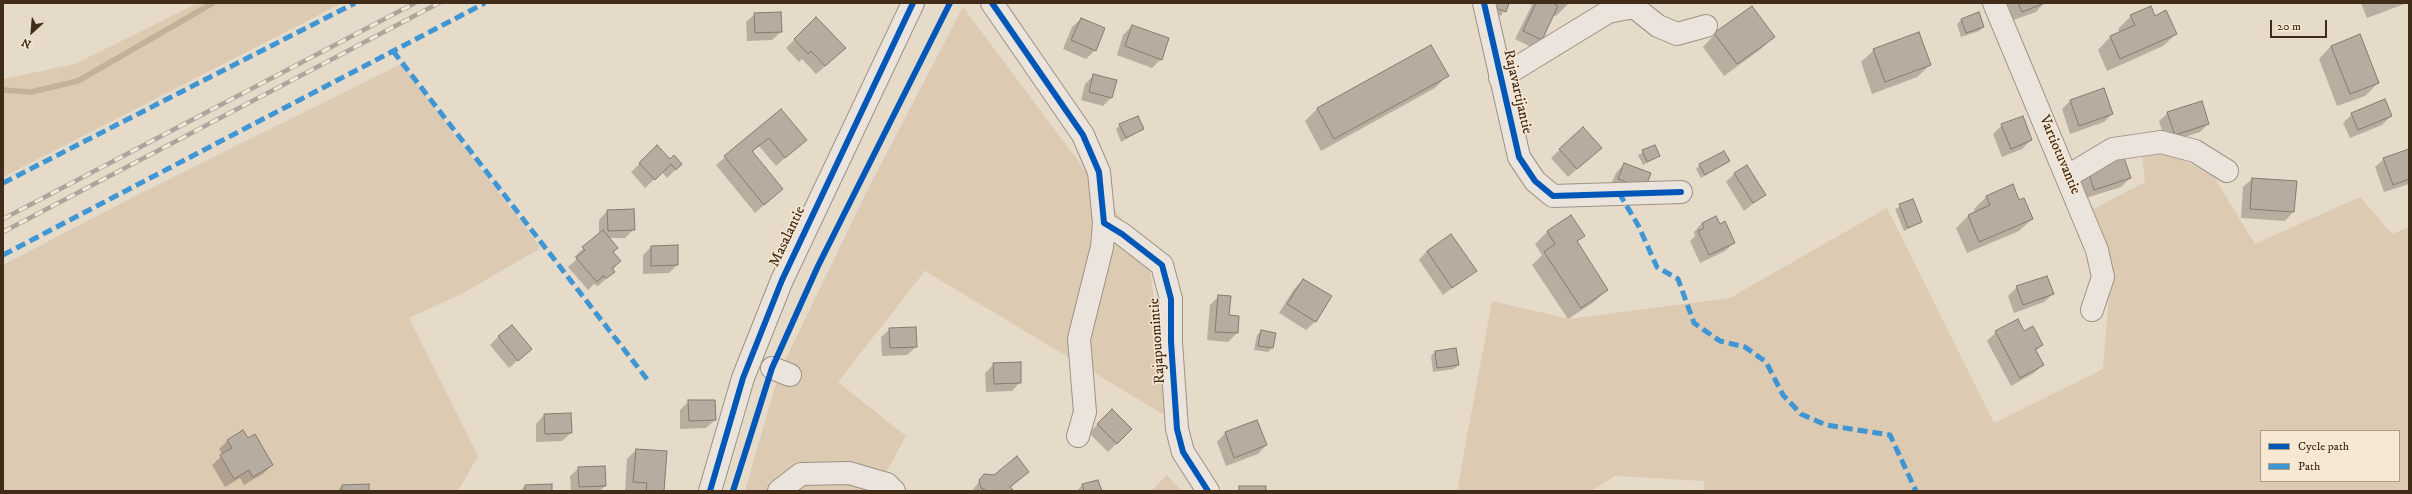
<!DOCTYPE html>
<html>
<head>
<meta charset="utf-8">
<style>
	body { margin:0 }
	#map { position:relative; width:2412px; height:494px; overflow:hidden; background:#e6dac9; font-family:"IM FELL DW Pica",serif }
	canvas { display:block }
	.frame { position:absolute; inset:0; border:4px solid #412c19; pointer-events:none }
	.legend { position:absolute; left:2260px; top:430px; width:140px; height:52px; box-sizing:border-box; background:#f7e8d4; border:1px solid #ae9d89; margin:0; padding:5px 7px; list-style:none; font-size:12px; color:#412c19 }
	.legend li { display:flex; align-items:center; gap:8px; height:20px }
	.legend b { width:20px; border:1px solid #ae9d89 }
	.north { position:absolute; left:12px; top:12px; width:40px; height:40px; -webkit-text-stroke:3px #f7e8d4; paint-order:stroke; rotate:206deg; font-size:11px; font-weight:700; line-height:16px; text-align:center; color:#412c19 }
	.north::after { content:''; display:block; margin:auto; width:14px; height:18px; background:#412c19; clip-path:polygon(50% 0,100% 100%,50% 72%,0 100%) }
	.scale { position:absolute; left:2270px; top:20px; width:57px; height:18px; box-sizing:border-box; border:2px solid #412c19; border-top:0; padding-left:5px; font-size:12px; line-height:14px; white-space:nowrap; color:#412c19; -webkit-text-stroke:3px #f7e8d4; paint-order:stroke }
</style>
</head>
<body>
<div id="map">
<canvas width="2412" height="494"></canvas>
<div class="frame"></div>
<ul class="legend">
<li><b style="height:5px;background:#0057b8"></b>Cycle path</li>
<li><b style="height:5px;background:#3f96d4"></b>Path</li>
</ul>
<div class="north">N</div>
<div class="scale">20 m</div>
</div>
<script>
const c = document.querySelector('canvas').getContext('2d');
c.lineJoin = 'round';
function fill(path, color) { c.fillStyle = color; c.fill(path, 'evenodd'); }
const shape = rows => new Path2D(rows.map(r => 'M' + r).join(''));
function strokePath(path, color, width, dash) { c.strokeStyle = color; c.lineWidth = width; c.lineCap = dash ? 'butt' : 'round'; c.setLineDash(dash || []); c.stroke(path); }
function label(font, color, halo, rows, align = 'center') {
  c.font = font + ' "IM FELL DW Pica",serif'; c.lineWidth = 3; c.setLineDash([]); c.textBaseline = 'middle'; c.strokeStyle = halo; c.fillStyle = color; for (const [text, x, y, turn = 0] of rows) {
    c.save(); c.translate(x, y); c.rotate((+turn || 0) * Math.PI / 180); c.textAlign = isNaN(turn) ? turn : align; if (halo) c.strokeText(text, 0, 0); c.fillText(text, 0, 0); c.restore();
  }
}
const green = shape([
	[198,3,342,3,3,177,3,79,75,64],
	[963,7,1147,253,1173,420,925,271,838,382,906,436,876,491,745,491,779,373,868,189],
	[401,64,541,248,463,293,409,318,478,456,458,491,3,491,3,265,135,196],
	[2170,154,2193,165,2214,177,2255,244,2360,197,2392,234,2409,227,2409,491,1704,491,1704,481,1615,476,1591,491,1457,491,1492,301,1569,319,1730,298,1887,208,1994,423,2103,369,2110,281,2088,212,2145,182,2142,155],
	[2261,431,2399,431,2399,481,2261,481],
	[1167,475,1182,491,1151,491]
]);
const shadow = shape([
	[1494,3,1508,3,1501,16,1490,11],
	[1527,3,1569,3,1556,16,1553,15,1541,39,1533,48,1515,39,1532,5],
	[2007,3,2044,3,2036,12,2013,20],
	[2361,3,2407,3,2367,18],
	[755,14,781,32,772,40,747,41,746,22],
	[1979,14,1983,27,1979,31,1961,37,1957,24,1961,20],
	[2131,16,2154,17,2176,34,2163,46,2107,71,2098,50,2110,37,2120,33,2118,29],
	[816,18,836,57,816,74,802,59,799,62,786,48],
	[1081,19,1095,50,1086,59,1063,49,1072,27],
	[1132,26,1161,59,1152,68,1117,55,1123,35],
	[1715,34,1773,37,1761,49,1724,76,1703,47],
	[1431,46,1447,76,1435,88,1321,151,1305,121,1317,109],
	[2331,46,2378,83,2365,96,2337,106,2319,59],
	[1874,50,1930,65,1917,77,1872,94,1861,62],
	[1094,75,1111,98,1103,106,1081,100,1085,84],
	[2103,89,2112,114,2104,122,2070,134,2062,109,2070,101],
	[781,110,805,140,776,166,759,146,752,152,782,189,755,213,716,165],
	[2168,113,2208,124,2200,132,2166,143,2159,121],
	[2352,114,2391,116,2382,125,2350,138,2343,123],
	[1120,125,1143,129,1121,142,1116,129],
	[2002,125,2031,140,2022,149,2002,157,1993,134],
	[1583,128,1592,156,1568,177,1551,158],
	[1654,146,1659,156,1643,165,1638,155],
	[657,147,670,160,681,164,667,178,662,172,645,188,631,172],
	[2409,150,2409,184,2384,192,2375,167,2384,159],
	[2123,156,2130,178,2121,187,2086,198,2079,176],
	[1728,161,1701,178,1696,169,1700,165],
	[1624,164,1644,188,1610,187,1616,173],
	[1735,173,1764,195,1744,211,1726,182],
	[2252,179,2296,182,2293,212,2285,221,2241,218,2243,187],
	[1987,196,2019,202,2032,219,2019,231,1967,253,1956,228,1968,216,1976,213,1974,209],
	[1912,200,1921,222,1904,231,1895,209],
	[607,211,634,229,625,238,609,238,612,252,620,261,605,280,598,286,594,284,588,290,568,267,577,259,574,257,599,234,599,220],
	[1571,217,1583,236,1576,243,1607,290,1594,302,1568,319,1532,265,1542,255,1535,244,1547,232],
	[1702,223,1719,225,1734,243,1725,251,1700,263,1690,241,1695,236,1694,232],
	[1702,226,1704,226,1706,233],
	[651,247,677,265,669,273,643,274,643,255],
	[1427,251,1475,271,1443,295,1419,260],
	[1303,280,1330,297,1315,322,1306,330,1279,313,1294,289],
	[2017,287,2053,294,2044,302,2014,313,2008,296],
	[1219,296,1237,333,1228,342,1207,340,1210,305],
	[890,329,916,347,907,355,882,356,881,337],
	[1261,331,1275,333,1272,348,1268,352,1254,350,1257,335],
	[1996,332,2024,332,2042,345,2035,352,2043,365,2034,373,2011,386,1987,341],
	[499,336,531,349,509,368,490,345],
	[1435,352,1458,365,1454,369,1433,372,1431,356],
	[994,364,1020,382,1012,391,986,392,985,373],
	[689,401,715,420,706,428,680,429,680,410],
	[1112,410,1131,429,1108,452,1089,433],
	[544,415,571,433,562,441,536,442,536,424],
	[1257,421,1266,445,1258,454,1226,466,1217,442,1225,433],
	[228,440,247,440,272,465,264,473,244,485,240,478,225,487,212,465,223,455,219,449],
	[636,450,663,491,625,491,627,459],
	[579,468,605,486,600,491,571,491,570,476],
	[1028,472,1010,488,1012,491,972,491,984,475],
	[368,485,368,491,337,491,342,486],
	[1082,485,1101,491,1077,491],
	[525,486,551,491,520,491]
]);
const stream = shape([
	[3,90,31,92,78,81,213,3]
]);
const building = shape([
	[1495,3,1509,3,1506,12,1494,7,1495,3],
	[1536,3,1553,3,1558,6,1542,40,1523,31,1536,3],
	[2018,3,2045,3,2022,12,2018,3],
	[1752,6,1775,37,1737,64,1714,33,1752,6],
	[2151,6,2155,16,2166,10,2177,34,2120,59,2110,36,2135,25,2130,15,2151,6],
	[781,12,782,32,755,33,754,13,781,12],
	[1979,12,1984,27,1966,33,1961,19,1979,12],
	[816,17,846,48,825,66,811,51,808,54,794,39,816,17],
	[1081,18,1105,28,1096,51,1071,40,1081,18],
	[1132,25,1169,38,1162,60,1125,46,1132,25],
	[1919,32,1931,65,1885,82,1873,49,1919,32],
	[2360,34,2379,83,2350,94,2331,46,2360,34],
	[1431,45,1449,76,1334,139,1317,108,1431,45],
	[1093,74,1117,80,1112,98,1089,92,1093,74],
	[2104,88,2113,114,2079,126,2070,100,2104,88],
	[2385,99,2392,116,2358,130,2351,113,2385,99],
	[2202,101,2209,124,2175,135,2167,112,2202,101],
	[781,109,807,140,785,158,769,138,752,151,783,189,764,205,724,156,781,109],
	[1138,116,1144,129,1126,138,1119,124,1138,116],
	[2023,116,2032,140,2011,149,2001,124,2023,116],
	[1583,127,1602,148,1577,169,1559,149,1583,127],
	[657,145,670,159,674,155,682,164,676,170,671,164,655,180,639,163,657,145],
	[1655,145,1660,156,1647,162,1642,150,1655,145],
	[2409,149,2409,179,2393,185,2383,158,2409,149],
	[1724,151,1730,161,1705,175,1699,164,1724,151],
	[2123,155,2131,178,2094,190,2087,166,2123,155],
	[1624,163,1651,173,1645,189,1618,179,1624,163],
	[1747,165,1766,195,1753,203,1734,173,1747,165],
	[2252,178,2297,181,2294,212,2250,209,2252,178],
	[2013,184,2019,200,2024,198,2033,219,1979,242,1968,215,1990,205,1986,196,2013,184],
	[1913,199,1922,222,1908,228,1899,204,1913,199],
	[634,209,635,230,608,231,607,210,634,209],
	[1571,215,1585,236,1577,241,1608,290,1581,308,1544,252,1555,244,1547,231,1571,215],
	[1716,216,1720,224,1725,221,1735,243,1709,255,1698,231,1704,228,1702,223,1716,216],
	[603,230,618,248,613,252,621,261,612,268,615,272,607,278,603,276,597,282,576,258,585,250,582,247,603,230],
	[1451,234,1477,271,1452,288,1427,251,1451,234],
	[678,245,678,265,651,266,651,246,678,245],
	[2047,276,2054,294,2023,305,2016,286,2047,276],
	[1303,279,1332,296,1316,322,1287,304,1303,279],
	[1218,295,1231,296,1229,315,1239,316,1238,333,1215,332,1218,295],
	[2018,319,2024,331,2033,326,2043,345,2035,349,2044,365,2020,378,1995,331,2018,319],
	[512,325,532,349,518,361,498,336,512,325],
	[916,327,917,347,890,348,889,328,916,327],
	[1261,330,1276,333,1273,348,1258,346,1261,330],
	[1456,348,1459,365,1437,368,1435,351,1456,348],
	[1021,362,1021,383,994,384,993,363,1021,362],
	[688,400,715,400,716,420,689,421,688,400],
	[1112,409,1132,429,1117,444,1097,424,1112,409],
	[571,413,572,433,545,434,544,414,571,413],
	[1257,420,1267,445,1234,458,1225,432,1257,420],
	[243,430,248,438,255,434,273,465,253,477,249,470,234,479,220,455,232,448,227,440,243,430],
	[636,449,667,451,664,491,646,491,647,483,633,482,636,449],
	[1017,456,1029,472,1010,487,1014,491,987,491,981,488,979,480,984,474,994,475,1017,456],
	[605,466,606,486,579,487,578,467,605,466],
	[1098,480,1102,491,1081,491,1084,490,1082,484,1098,480],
	[369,484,369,491,342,491,342,485,369,484],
	[552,484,552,491,525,491,525,485,552,484],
	[1239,486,1266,486,1266,491,1239,491,1239,486]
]);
const minor = shape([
	[992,3,1083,135,1099,172,1104,223,1122,234,1162,265,1171,299,1171,342,1177,429,1183,452,1208,491],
	[1484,3,1519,157,1535,181,1553,196,1681,192],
	[1994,3,2097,250,2103,277,2092,310],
	[1500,78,1608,12,1634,7,1658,26,1677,34,1706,26],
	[2068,176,2113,149,2161,142,2195,151,2227,171],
	[772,368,790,375],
	[1078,436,1085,412,1079,339,1102,247,1104,223],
	[710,491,743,378,782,280,913,3],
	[779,491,801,474,849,473,887,484,894,491]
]);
const rail = shape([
	[3,219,415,3],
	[3,232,439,3]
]);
const quiet = shape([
	[393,51,650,383],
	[3,183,355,3],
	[1619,193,1638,225,1657,267,1678,279,1694,323,1720,341,1745,347,1766,362,1783,395,1801,414,1826,425,1890,435,1916,491],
	[3,255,485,3]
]);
const cycleway = shape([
	[992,3,1083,135,1099,172,1104,223,1122,234,1162,265,1171,299,1171,342,1177,429,1183,452,1208,491],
	[1484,3,1519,157,1535,181,1553,196,1681,192],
	[710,491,743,378,782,280,913,3],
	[733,491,772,368,818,266,950,3]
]);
const streetNames = [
	["Rajavartijantie",1517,92,77],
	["Vartiotuvantie",2059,155,67],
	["Masalantie",788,237,-65],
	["Rajapuomintie",1158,341,-94]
];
fill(green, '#dccab3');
fill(shadow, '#0003');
strokePath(stream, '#c4b199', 5.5);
fill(building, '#b6ac9f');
strokePath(building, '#847b6f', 1);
strokePath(minor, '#9c9286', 24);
strokePath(minor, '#ebe4dc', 22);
strokePath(rail, '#aca59d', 4.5);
strokePath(rail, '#f7e8d4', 3, [9]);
strokePath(quiet, '#3f96d4', 5, [10, 5]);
strokePath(cycleway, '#0057b8', 6);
label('15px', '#412c19', '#f7e8d4', streetNames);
</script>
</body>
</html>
